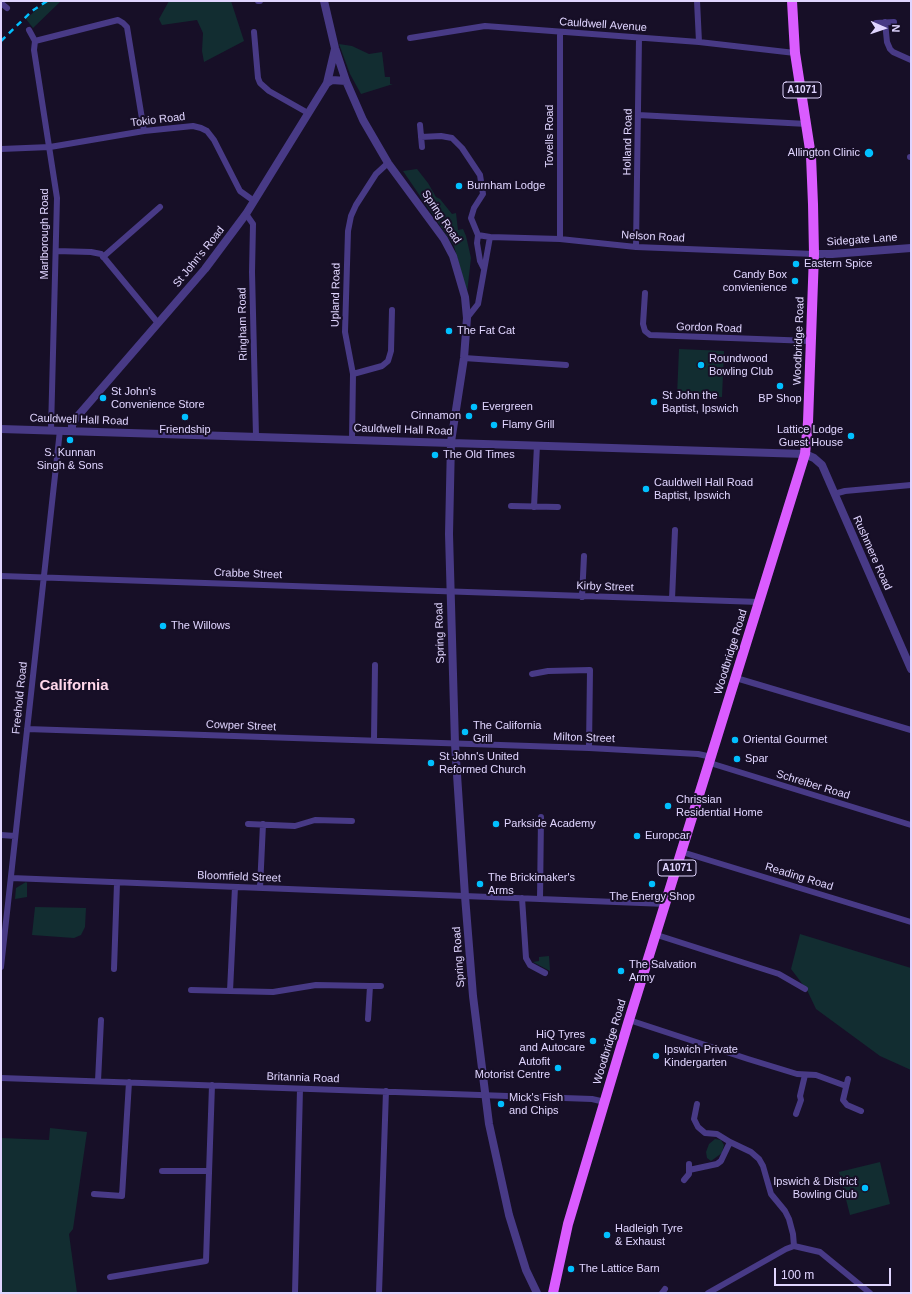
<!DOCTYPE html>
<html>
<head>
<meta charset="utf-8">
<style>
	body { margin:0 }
	#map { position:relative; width:912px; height:1294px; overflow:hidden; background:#170f27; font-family:Arial,sans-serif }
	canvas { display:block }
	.frame { position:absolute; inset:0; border:2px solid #e0d5ff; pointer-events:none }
	.north { position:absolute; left:864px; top:8px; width:40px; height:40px; -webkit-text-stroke:3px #170f27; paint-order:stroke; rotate:92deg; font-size:11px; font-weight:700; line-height:16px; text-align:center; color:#e0d5ff }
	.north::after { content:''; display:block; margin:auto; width:14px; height:18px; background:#e0d5ff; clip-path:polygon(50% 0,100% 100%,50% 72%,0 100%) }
	.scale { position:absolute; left:774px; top:1268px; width:117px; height:18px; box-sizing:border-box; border:2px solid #e0d5ff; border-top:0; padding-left:5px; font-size:12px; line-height:14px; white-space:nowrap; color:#e0d5ff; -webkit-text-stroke:3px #170f27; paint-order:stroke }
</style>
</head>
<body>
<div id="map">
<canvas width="912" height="1294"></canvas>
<div class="frame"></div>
<div class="north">N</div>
<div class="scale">100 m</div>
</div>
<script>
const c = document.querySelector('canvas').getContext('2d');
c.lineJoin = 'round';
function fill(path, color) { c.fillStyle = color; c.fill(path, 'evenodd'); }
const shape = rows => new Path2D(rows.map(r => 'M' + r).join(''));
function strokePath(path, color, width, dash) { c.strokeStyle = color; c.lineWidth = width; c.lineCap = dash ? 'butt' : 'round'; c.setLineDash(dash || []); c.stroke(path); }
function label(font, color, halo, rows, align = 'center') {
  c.font = font + ' Arial,sans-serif'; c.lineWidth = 4; c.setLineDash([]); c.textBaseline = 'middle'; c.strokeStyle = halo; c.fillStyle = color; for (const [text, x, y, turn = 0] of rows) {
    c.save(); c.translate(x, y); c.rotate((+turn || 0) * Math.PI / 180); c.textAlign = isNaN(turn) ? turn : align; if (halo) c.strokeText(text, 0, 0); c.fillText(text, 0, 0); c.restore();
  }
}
const green = shape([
	[46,1,61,1,33,28,26,19],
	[169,1,231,1,244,41,204,62,202,51,203,33,197,20,162,25,159,19],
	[339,44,352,46,369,54,382,52,385,77,390,77,390,84,393,84,361,94,350,74],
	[417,169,428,183,436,197,440,199,452,214,456,213,458,230,463,229,466,236,471,258,467,293,454,246,403,171],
	[679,349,724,351,722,397,677,396],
	[26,882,27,883,27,897,15,899,16,888],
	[35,907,86,908,85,927,81,935,74,938,32,935],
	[800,934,911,968,911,1070,880,1056,816,1009,807,990,791,969],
	[549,956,550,971,533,962,539,961,539,957],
	[50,1128,87,1132,73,1229,69,1234,77,1293,1,1293,1,1138,49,1140],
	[715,1139,721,1140,724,1145,722,1153,711,1161,707,1158,706,1152,709,1144],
	[880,1162,890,1204,850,1215,839,1172]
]);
const minor = shape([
	[258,1,260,1],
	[697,1,699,42],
	[1,3,7,8],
	[885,22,887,42,890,49,893,52,911,60],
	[876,23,894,22],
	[29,30,35,41],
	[254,32,258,78,260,83,269,91,308,113],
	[560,32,560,239],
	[410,38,485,26,699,42,795,53],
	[35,41,34,50,57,198,51,430],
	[35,41,118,20,123,23,127,27,144,131],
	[638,115,807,124],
	[420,125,422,147],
	[421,137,441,136,452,138,462,148,480,175,483,194,474,208,471,218,478,235],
	[1,149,50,147,144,131,193,126,201,128,207,131,214,140,240,191,254,201],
	[910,157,911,157],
	[246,214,253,224,252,272,256,436],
	[478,235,490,237,560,239,636,247,814,254],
	[478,235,477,243,480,261,484,269],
	[636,247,639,38],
	[56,251,91,252,101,254,158,323],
	[103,257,160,207],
	[645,293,643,324,645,331,650,335,811,341],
	[467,318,478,304,490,237],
	[464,358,566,365],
	[353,374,382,366,388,361,391,351,392,310],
	[352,439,353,374,345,332,348,231,351,216,356,205,376,174,388,163],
	[834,494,845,491,911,485],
	[511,506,558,507],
	[534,507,537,445],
	[1,576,759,602],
	[582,597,584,556],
	[672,599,675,530],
	[532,674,548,671,590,670,589,748],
	[736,678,911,730],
	[27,729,589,748,698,754,712,757],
	[374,740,375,665],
	[710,763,911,825],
	[248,824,295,826,315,820,352,821],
	[1,835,15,836],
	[682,852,911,922],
	[11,878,666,904],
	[235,887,230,991,273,992,316,985,370,986,368,1019],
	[260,888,263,824],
	[522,898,526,958,530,965,545,973],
	[540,899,541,817],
	[657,935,779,974,805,989],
	[1,967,60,430],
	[114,969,117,883],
	[370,986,381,986],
	[191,990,230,991],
	[629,1020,748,1059,797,1074,816,1075,846,1086],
	[1,1078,592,1099,605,1102],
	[848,1079,843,1100,847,1105,861,1111],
	[98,1081,101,1020],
	[697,1104,694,1119,698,1127,705,1133,717,1134,730,1142],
	[796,1114,801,1100,800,1096,805,1075],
	[689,1170,717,1164,721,1161,730,1142,751,1152,759,1159,763,1166,771,1194,785,1211,789,1219,793,1234,794,1246],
	[162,1171,209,1171],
	[684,1180,689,1174,689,1164],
	[94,1194,122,1196,129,1082],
	[110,1277,206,1261,212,1085],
	[295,1293,300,1089],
	[379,1293,386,1091],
	[662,1293,665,1289],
	[708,1293,786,1249,794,1246,820,1252,870,1293]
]);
const tertiary = shape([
	[324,1,335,48,346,81,363,120,388,163,444,239,453,256,465,297,467,318,464,358,451,442,449,534,455,744,465,896,473,996,489,1124,509,1215,526,1270,537,1293],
	[327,83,332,80,346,81],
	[814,254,832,254,911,248],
	[1,429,805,454,814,458,822,465,911,669],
	[72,431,72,425,76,418,205,269,246,214,327,83,335,49]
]);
const primary = shape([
	[553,1293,568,1224,629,1020,805,454,808,422,814,254,813,204,811,156,795,53,792,1]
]);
const rail = shape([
	[1,41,32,11,47,1]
]);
const markers = [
	[869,153,5,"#01c0ff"],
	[459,186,4,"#01c0ff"],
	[796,264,4,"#01c0ff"],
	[795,281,4,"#01c0ff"],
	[449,331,4,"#01c0ff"],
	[701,365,4,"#01c0ff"],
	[780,386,4,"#01c0ff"],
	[103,398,4,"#01c0ff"],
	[654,402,4,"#01c0ff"],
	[474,407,4,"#01c0ff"],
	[469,416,4,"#01c0ff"],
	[185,417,4,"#01c0ff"],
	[494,425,4,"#01c0ff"],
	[851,436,4,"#01c0ff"],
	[70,440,4,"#01c0ff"],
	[435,455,4,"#01c0ff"],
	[646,489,4,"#01c0ff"],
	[163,626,4,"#01c0ff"],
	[465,732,4,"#01c0ff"],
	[735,740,4,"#01c0ff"],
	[737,759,4,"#01c0ff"],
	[431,763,4,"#01c0ff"],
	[668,806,4,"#01c0ff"],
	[496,824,4,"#01c0ff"],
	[637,836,4,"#01c0ff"],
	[480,884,4,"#01c0ff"],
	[652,884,4,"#01c0ff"],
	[621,971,4,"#01c0ff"],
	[593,1041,4,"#01c0ff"],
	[656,1056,4,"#01c0ff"],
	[558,1068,4,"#01c0ff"],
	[501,1104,4,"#01c0ff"],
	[865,1188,4,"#01c0ff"],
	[607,1235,4,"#01c0ff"],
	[571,1269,4,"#01c0ff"]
];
const shields = [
	[802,90,38],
	[677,868,38]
];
const shieldNames = [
	["A1071",802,90],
	["A1071",677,868]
];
const streetNames = [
	["Cauldwell Avenue",603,25,4],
	["Tokio Road",158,120,-7],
	["Tovells Road",550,136,-90],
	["Holland Road",628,142,-89],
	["Spring Road",441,217,56],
	["Marlborough Road",45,234,-90],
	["Nelson Road",653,237,3],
	["Sidegate Lane",862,240,-4],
	["St John's Road",199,257,-51],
	["Upland Road",336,295,-89],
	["Ringham Road",243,324,-91],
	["Gordon Road",709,328,2],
	["Woodbridge Road",799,341,-88],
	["Cauldwell Hall Road",79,420,2],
	["Cauldwell Hall Road",403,430,2],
	["Rushmere Road",872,553,66],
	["Crabbe Street",248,574,2],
	["Kirby Street",605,587,2],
	["Spring Road",440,633,-92],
	["Woodbridge Road",731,652,-73],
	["Freehold Road",20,698,-84],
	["Cowper Street",241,726,2],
	["Milton Street",584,738,2],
	["Schreiber Road",813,785,17],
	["Bloomfield Street",239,877,2],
	["Reading Road",799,877,17],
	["Spring Road",459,957,-94],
	["Woodbridge Road",610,1042,-73],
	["Britannia Road",303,1078,2]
];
const poiNames = [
	["Allington Clinic",860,153,"right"],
	["Burnham Lodge",467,186],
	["Eastern Spice",804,264],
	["Candy Box",787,275,"right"],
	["convienience",787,288,"right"],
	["The Fat Cat",457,331],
	["Roundwood",709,359],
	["Bowling Club",709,372],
	["St John's",111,392],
	["Convenience Store",111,405],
	["St John the",662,396],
	["Baptist, Ipswich",662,409],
	["BP Shop",780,399,"center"],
	["Evergreen",482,407],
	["Cinnamon",461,416,"right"],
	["Flamy Grill",502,425],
	["Friendship",185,430,"center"],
	["Lattice Lodge",843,430,"right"],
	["Guest House",843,443,"right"],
	["S. Kunnan",70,453,"center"],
	["Singh & Sons",70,466,"center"],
	["The Old Times",443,455],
	["Cauldwell Hall Road",654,483],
	["Baptist, Ipswich",654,496],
	["The Willows",171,626],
	["The California",473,726],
	["Grill",473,739],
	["Oriental Gourmet",743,740],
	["St John's United",439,757],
	["Reformed Church",439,770],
	["Spar",745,759],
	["Chrissian",676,800],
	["Residential Home",676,813],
	["Parkside Academy",504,824],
	["Europcar",645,836],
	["The Brickimaker's",488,878],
	["Arms",488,891],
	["The Energy Shop",652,897,"center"],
	["The Salvation",629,965],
	["Army",629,978],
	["HiQ Tyres",585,1035,"right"],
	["and Autocare",585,1048,"right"],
	["Ipswich Private",664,1050],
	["Kindergarten",664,1063],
	["Autofit",550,1062,"right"],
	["Motorist Centre",550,1075,"right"],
	["Mick's Fish",509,1098],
	["and Chips",509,1111],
	["Ipswich & District",857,1182,"right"],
	["Bowling Club",857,1195,"right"],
	["Hadleigh Tyre",615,1229],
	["& Exhaust",615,1242],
	["The Lattice Barn",579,1269]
];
const districtNames = [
	["California",74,686]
];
fill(green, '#122d31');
strokePath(minor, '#483a86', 6);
strokePath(tertiary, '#483a86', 8);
strokePath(primary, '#da5cff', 10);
strokePath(rail, '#01c0ff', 2.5, [6, 5]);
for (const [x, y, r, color] of markers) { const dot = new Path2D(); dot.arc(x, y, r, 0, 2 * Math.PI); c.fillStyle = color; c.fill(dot); strokePath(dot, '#170f27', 1.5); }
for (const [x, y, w] of shields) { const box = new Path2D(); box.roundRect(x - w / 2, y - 8, w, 16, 3); c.fillStyle = '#170f27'; c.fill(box); strokePath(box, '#e0d5ff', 1); }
label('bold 10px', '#e0d5ff', null, shieldNames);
label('11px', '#e0d5ff', '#170f27', streetNames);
label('11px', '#e0d5ff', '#170f27', poiNames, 'left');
label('bold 15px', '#ffd7ea', '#170f27', districtNames);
</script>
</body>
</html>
